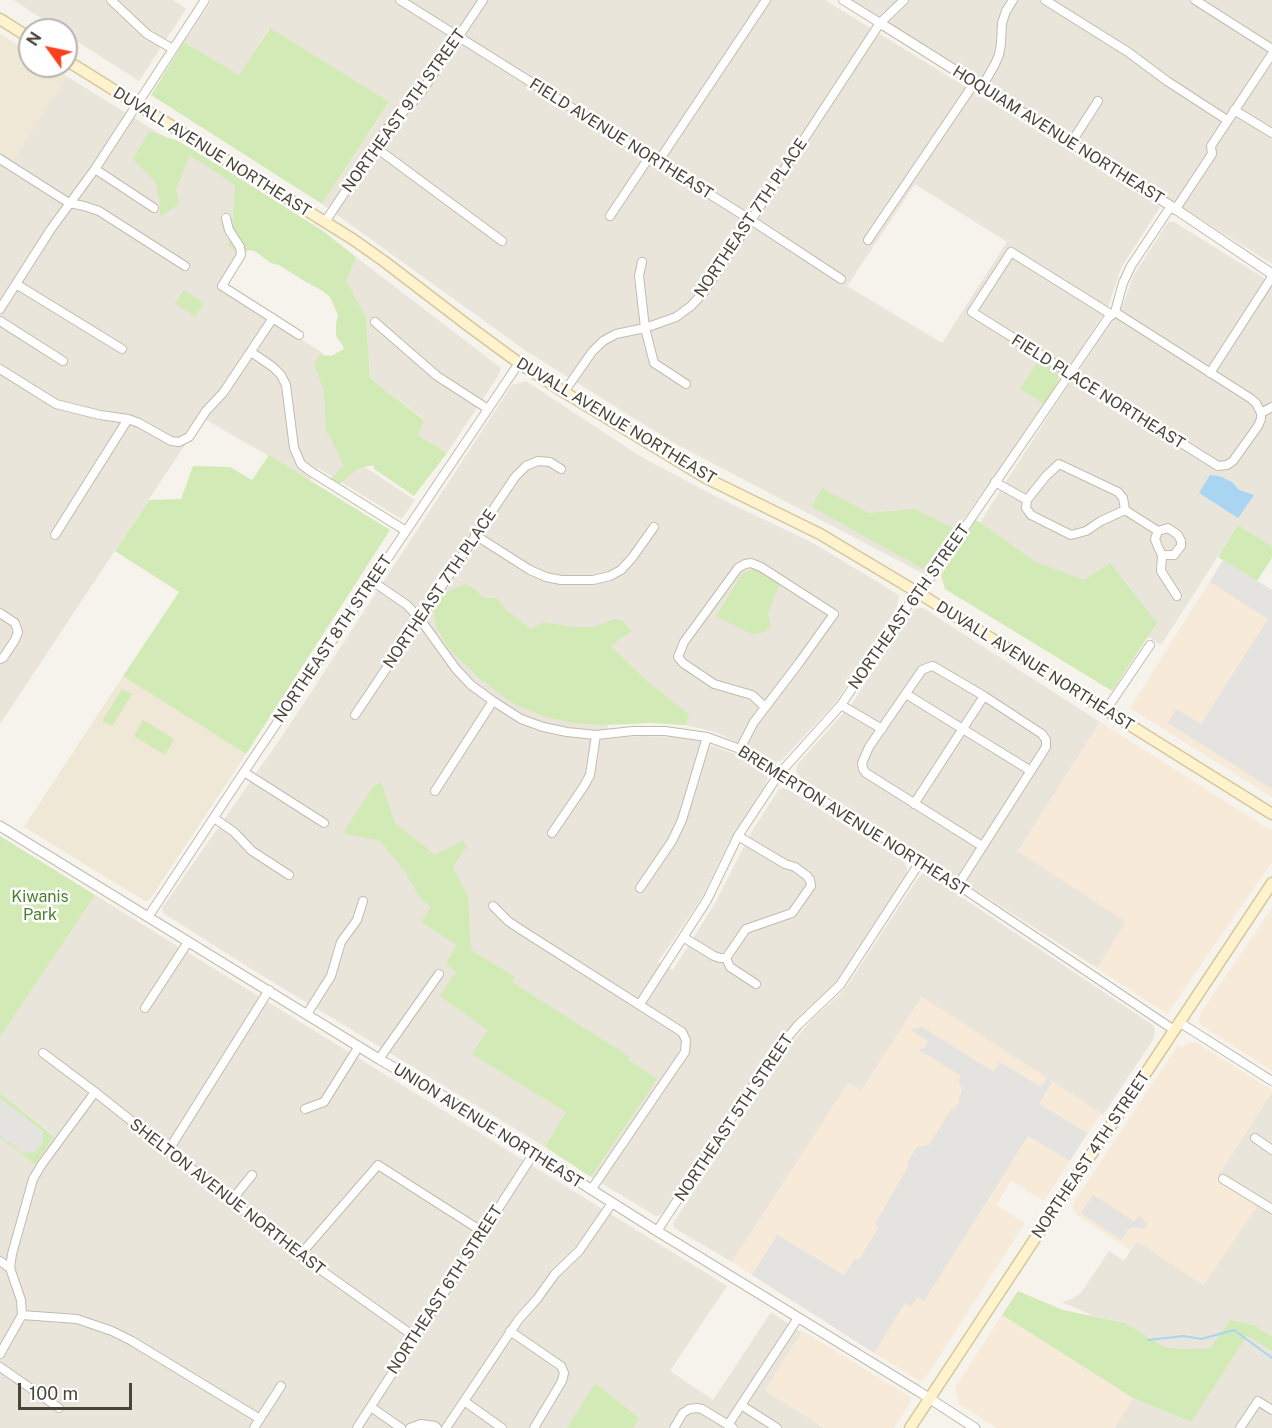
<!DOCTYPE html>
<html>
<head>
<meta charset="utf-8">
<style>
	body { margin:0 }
	#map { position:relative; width:1272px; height:1428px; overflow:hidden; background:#f6f3ec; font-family:"Public Sans",sans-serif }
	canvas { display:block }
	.north { position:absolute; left:18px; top:18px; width:60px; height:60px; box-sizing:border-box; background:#fff; border:2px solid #b7b4b0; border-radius:50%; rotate:303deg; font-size:16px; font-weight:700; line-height:24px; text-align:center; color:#4b4439 }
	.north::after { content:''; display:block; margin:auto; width:21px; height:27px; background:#fc3f1d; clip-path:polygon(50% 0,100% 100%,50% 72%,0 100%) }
	.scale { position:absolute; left:18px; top:1383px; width:114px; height:27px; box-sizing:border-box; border:3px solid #4b4439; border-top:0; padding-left:8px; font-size:18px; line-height:21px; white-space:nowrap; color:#4b4439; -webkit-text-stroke:4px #fff; paint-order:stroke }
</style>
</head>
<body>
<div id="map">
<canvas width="1272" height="1428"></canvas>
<div class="north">N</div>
<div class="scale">100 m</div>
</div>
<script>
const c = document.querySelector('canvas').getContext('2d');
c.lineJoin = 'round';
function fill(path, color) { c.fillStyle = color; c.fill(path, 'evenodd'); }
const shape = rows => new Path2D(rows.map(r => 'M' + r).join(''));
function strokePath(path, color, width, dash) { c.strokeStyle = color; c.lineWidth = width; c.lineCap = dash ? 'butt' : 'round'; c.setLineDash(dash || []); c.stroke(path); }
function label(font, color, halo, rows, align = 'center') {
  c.font = font + ' "Public Sans",sans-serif'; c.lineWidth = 5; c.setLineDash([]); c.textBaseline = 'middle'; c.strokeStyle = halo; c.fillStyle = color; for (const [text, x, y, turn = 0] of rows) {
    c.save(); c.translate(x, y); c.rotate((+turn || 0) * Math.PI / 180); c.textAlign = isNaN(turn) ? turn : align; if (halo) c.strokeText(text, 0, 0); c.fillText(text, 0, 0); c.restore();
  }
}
const residential = shape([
	[13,0,173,0,186,9,139,81,66,34,66,30,60,30],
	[212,0,825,0,1160,207,1121,268,1108,307,1043,408,924,574,674,443,526,351,322,204,389,103,269,28,239,76,184,42],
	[915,184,1007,242,942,343,847,286],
	[851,0,1272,0,1272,264,935,51],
	[0,34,30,53,30,66,50,66,275,205,221,290,323,353,342,452,415,500,402,519,400,518,318,468,310,480,203,418,0,724],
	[1168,222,1174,222,1272,283,1272,546,1238,525,1161,645,977,527,1054,407,1123,305,1133,276],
	[356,257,501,368,498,376,447,453,418,435,424,419,370,378,366,317,345,281],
	[526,381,643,458,715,496,813,543,891,590,899,596,897,607,836,702,781,761,773,762,732,740,715,732,685,725,690,715,646,680,609,646,632,630,625,623,603,629,608,738,641,736,676,737,699,741,740,756,763,770,768,778,764,788,729,842,701,899,658,962,673,970,714,905,751,833,779,789,784,788,789,790,904,862,907,868,907,873,844,971,832,988,779,1039,662,1214,656,1216,591,1177,642,1101,612,1046,518,986,567,1112,545,1147,253,970,163,913,162,908,285,732,512,385],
	[920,608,923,608,1100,722,1018,851,1127,922,1097,968,800,777,796,771,797,765,853,702,910,614,915,609],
	[922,874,927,874,1153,1025,1155,1030,1154,1038,1103,1115,922,997,861,1091,849,1083,732,1262,674,1228,673,1223,790,1045,814,1017,839,995,849,983,916,881],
	[95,895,727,1286,670,1371,713,1400,771,1312,802,1333,765,1390,823,1427,823,1428,0,1428,0,1138,35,1165,54,1135,0,1093,0,1037],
	[1272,1092,1272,1428,1114,1428,1133,1398,1191,1422,1210,1349,1166,1348,1125,1323,1093,1316,1062,1302,1073,1298,1081,1293,1109,1251,1124,1261,1137,1241,1204,1285,1217,1177]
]);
const commercial = shape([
	[1223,560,1272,590,1272,797,1130,708],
	[1100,722,1272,831,1272,862,1167,1014,1097,968,1126,922,1018,851],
	[1272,908,1272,1071,1201,1025,1199,1021,1200,1014],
	[922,997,1101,1113,1044,1201,1011,1181,996,1205,1025,1223,924,1380,919,1381,732,1262,848,1083,861,1091],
	[1188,1042,1197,1043,1272,1090,1272,1092,1217,1177,1258,1205,1204,1285,1137,1241,1130,1250,1077,1215,1074,1210,1073,1204,1075,1200,1178,1045,1182,1048],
	[1002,1315,1133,1398,1114,1428,997,1428,959,1404,955,1388],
	[803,1331,910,1397,910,1403,894,1428,823,1428,823,1426,765,1390]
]);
const education = shape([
	[0,34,30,53,30,66,50,66,67,77,14,160,0,152],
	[123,676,246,754,150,899,145,901,24,827]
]);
const green = shape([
	[270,28,389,102,322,204,151,95,184,42,239,75],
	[149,131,178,141,225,169,323,231,356,257,346,281,366,317,370,378,424,420,418,435,447,453,414,496,374,469,374,465,357,469,341,483,336,483,330,479,344,466,327,431,326,438,324,391,314,364,320,355,331,356,344,349,343,346,336,336,336,324,338,315,330,297,323,291,306,282,279,265,271,263,256,252,251,250,243,252,235,251,227,244,232,240,235,185,190,155,176,189,179,204,160,217,160,203,155,181,133,160],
	[184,290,204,303,195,317,175,303],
	[1039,360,1057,371,1058,376,1058,381,1044,404,1020,389],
	[269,455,390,530,246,754,123,676,179,592,115,551,149,500,181,499,193,466,230,467,252,480],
	[822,488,868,513,915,509,953,528,923,569,812,507],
	[976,520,1036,562,1084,580,1110,563,1157,623,1112,691,945,589,941,575],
	[1238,525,1272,546,1272,558,1257,581,1218,557],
	[755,568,780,583,768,613,771,627,764,632,752,634,716,616,742,574],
	[465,584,476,590,484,598,497,598,506,610,531,629,544,622,571,627,594,627,614,619,623,621,632,631,610,646,646,680,690,715,685,725,650,723,608,725,573,723,545,717,514,704,479,678,450,650,436,627,434,611,442,594],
	[122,689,132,694,112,726,102,721],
	[143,720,174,739,165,755,134,736],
	[381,782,395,823,435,855,462,841,467,846,453,867,468,897,471,950,515,977,512,982,630,1057,628,1060,657,1079,591,1177,545,1147,566,1112,472,1054,488,1030,440,996,456,972,446,963,457,945,421,922,431,907,419,896,405,871,380,841,343,833,374,786],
	[0,836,95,895,0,1037],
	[0,1093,54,1136,35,1165,0,1138],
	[1018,1291,1063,1310,1125,1323,1166,1348,1210,1349,1230,1320,1254,1325,1272,1337,1272,1351,1247,1336,1191,1422,1133,1398,1002,1315],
	[595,1383,639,1418,633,1428,567,1428]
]);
const parking = shape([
	[1223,560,1272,590,1272,789,1168,723,1176,709,1201,724,1268,619,1210,582],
	[922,1027,994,1072,1000,1062,1041,1087,1047,1078,1052,1082,1039,1104,1087,1133,1070,1161,1028,1136,924,1301,917,1297,911,1307,905,1303,874,1353,752,1275,777,1235,844,1275,855,1258,859,1260,879,1227,875,1224,909,1165,907,1163,917,1147,929,1145,952,1108,954,1110,960,1100,958,1098,962,1092,959,1080,961,1076,919,1050,921,1048,924,1049,928,1041,911,1030],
	[0,1098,43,1131,43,1141,41,1146,35,1151,31,1153,22,1153,0,1136],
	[1093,1195,1134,1221,1139,1216,1148,1223,1144,1229,1130,1227,1121,1240,1081,1213]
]);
const water = shape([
	[1210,475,1219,476,1232,482,1239,490,1254,495,1238,518,1199,493]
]);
const stream = shape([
	[1148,1340,1184,1336,1201,1339,1234,1330,1272,1358]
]);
const minor = shape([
	[111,0,147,34,173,49],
	[400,0,751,220,841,279],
	[843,0,880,23],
	[1045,0,1128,52,1167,81,1227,120],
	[1195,0,1272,49],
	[982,87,995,64,999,55,1001,44,1002,23,1006,11,1013,0],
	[1234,110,1272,133],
	[1071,143,1098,101],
	[375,147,502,241],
	[0,159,69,203,84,206,99,211,185,266],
	[658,162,766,0],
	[95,169,154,208],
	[1175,210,1212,154,1211,146,1272,54],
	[610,216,650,156],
	[226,218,229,230,240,247,241,255,222,286,299,335],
	[325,222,386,130,420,94,483,0],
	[868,240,975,82],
	[642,262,639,276,645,328,654,363,686,384],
	[16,284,122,349],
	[0,309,51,229,95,169,205,0],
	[1115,312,1250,398,1256,403,1261,413],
	[1112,315,1011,252,972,312,1218,466,1227,465,1233,461,1258,426,1261,419,1261,413,1272,407],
	[0,321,63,361],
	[375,322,437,376,488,409],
	[251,352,273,367,281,375,286,385,294,448,301,464,310,471,406,531],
	[0,369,56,404,100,415,128,419,139,423,171,441,179,442,189,437,206,411,223,393,273,318],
	[1210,373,1272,277],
	[564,392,592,352,603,341,616,334,645,328,676,317,691,306,704,292,880,23,904,0],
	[995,482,1027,500],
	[1027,500,1046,476,1059,464,1118,492,1123,498,1125,510,1158,531,1155,539,1158,547,1162,555],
	[1027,500,1026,508,1031,515,1071,535,1086,531,1101,521,1125,510],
	[1158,531,1168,528,1178,535,1181,541,1181,546,1174,555,1162,555,1161,571,1177,596],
	[55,535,128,419],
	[475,535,530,570,546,577,561,580,593,580,610,576,621,570,632,558,654,527],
	[372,581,407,605,420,619,456,669,471,685,493,701,521,719,543,727,567,732,596,735,633,731,665,731,707,737,740,749,958,885,1174,1030],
	[0,613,15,623,18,632,15,640,3,658,0,659],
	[906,694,1031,771],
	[841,705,882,729],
	[1106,710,1150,645],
	[355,715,515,477,526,466,538,461,550,462,561,469],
	[740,749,754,722,799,663,834,614,761,567,751,563,745,564,738,568,684,642,678,657,683,663,714,684,752,695,765,707],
	[244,772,324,823],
	[435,791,493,701],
	[914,804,984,696],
	[214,818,234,832,252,851,289,875],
	[552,833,584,786,590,775,596,735],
	[958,885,1046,747,1046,740,1042,734,984,696,933,666,929,667,922,670,869,747,862,763,863,769,866,773,982,846],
	[640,888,672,841,682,820,707,737],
	[493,906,508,921,523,931,682,1032,686,1040,685,1052,591,1190],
	[148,917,244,772,519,363],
	[683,937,714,956,720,958,726,958,730,967,756,984],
	[726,958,746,929,792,913,811,886,810,880,807,876,795,867,785,864,738,836],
	[640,1004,707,900,738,836,779,774,841,705,917,592,931,577,1108,318,1115,312,1123,283,1131,266,1171,206],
	[145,1008,188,942],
	[307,1014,331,976,341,942,357,920,363,901],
	[1179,1022,1272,1081],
	[43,1053,95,1092,300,1255,415,1337],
	[379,1059,439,974],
	[305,1109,324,1102,359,1046],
	[1255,1138,1272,1150],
	[168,1151,269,990],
	[1223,1179,1272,1209],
	[231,1201,252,1175],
	[657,1231,776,1051,798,1025,840,985,920,862],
	[300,1255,378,1165,483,1232],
	[0,1261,10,1268],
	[22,1315,77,1319,112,1331,132,1341,260,1419],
	[510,1331,561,1366,564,1373,562,1381,534,1428],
	[0,1354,22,1315,21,1300,10,1268,12,1254,33,1179,42,1164,95,1092],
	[0,1367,59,1408],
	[464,1401,502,1428],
	[741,1405,777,1428],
	[371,1407,401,1428],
	[728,1425,798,1318],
	[254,1428,281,1386],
	[357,1428,534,1153],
	[410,1428,421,1424,435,1426,437,1428],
	[446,1428,519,1319,537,1299,555,1274,579,1251,612,1203],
	[674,1428,683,1413,689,1409,697,1408,702,1409,733,1428],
	[1240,1428,1258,1401,1272,1410]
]);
const tertiary = shape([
	[880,23,1171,206,1272,274],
	[0,826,379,1059,445,1097,657,1231,918,1391,975,1428]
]);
const secondary = shape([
	[0,19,30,38],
	[66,60,354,240,385,262,470,327,519,363,564,392,706,478,820,534,917,592,1272,814],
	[910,1428,1073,1181,1110,1127,1272,883]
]);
const streetNames = [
	["NORTHEAST 9TH STREET",404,111,-54],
	["HOQUIAM AVENUE NORTHEAST",1058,135,32],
	["FIELD AVENUE NORTHEAST",621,139,32],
	["DUVALL AVENUE NORTHEAST",212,152,32],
	["NORTHEAST 7TH PLACE",751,218,-56],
	["FIELD PLACE NORTHEAST",1098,392,32],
	["DUVALL AVENUE NORTHEAST",616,421,31],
	["NORTHEAST 7TH PLACE",440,589,-56],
	["NORTHEAST 6TH STREET",909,607,-55],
	["NORTHEAST 8TH STREET",333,639,-56],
	["DUVALL AVENUE NORTHEAST",1035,666,32],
	["BREMERTON AVENUE NORTHEAST",853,821,32],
	["NORTHEAST 5TH STREET",734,1118,-56],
	["UNION AVENUE NORTHEAST",488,1126,32],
	["NORTHEAST 4TH STREET",1091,1155,-56],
	["SHELTON AVENUE NORTHEAST",227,1197,38],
	["NORTHEAST 6TH STREET",445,1290,-57]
];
const parkNames = [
	["Kiwanis",40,897],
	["Park",40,915]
];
fill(residential, '#eae5da');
fill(commercial, '#f7ead8');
fill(education, '#efe8d6');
fill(green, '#d2eab5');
fill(parking, '#e5e3e0');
fill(water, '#a9d4f2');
strokePath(stream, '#a9d4f2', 2);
strokePath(minor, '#c2bbae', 10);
strokePath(tertiary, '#c2bbae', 11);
strokePath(secondary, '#d6c79b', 13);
strokePath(minor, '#fff', 8);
strokePath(tertiary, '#fff', 9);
strokePath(secondary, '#fff3cd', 10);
label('16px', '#4b4439', '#fff', streetNames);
label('16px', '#4a7f2a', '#fff', parkNames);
</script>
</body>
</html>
